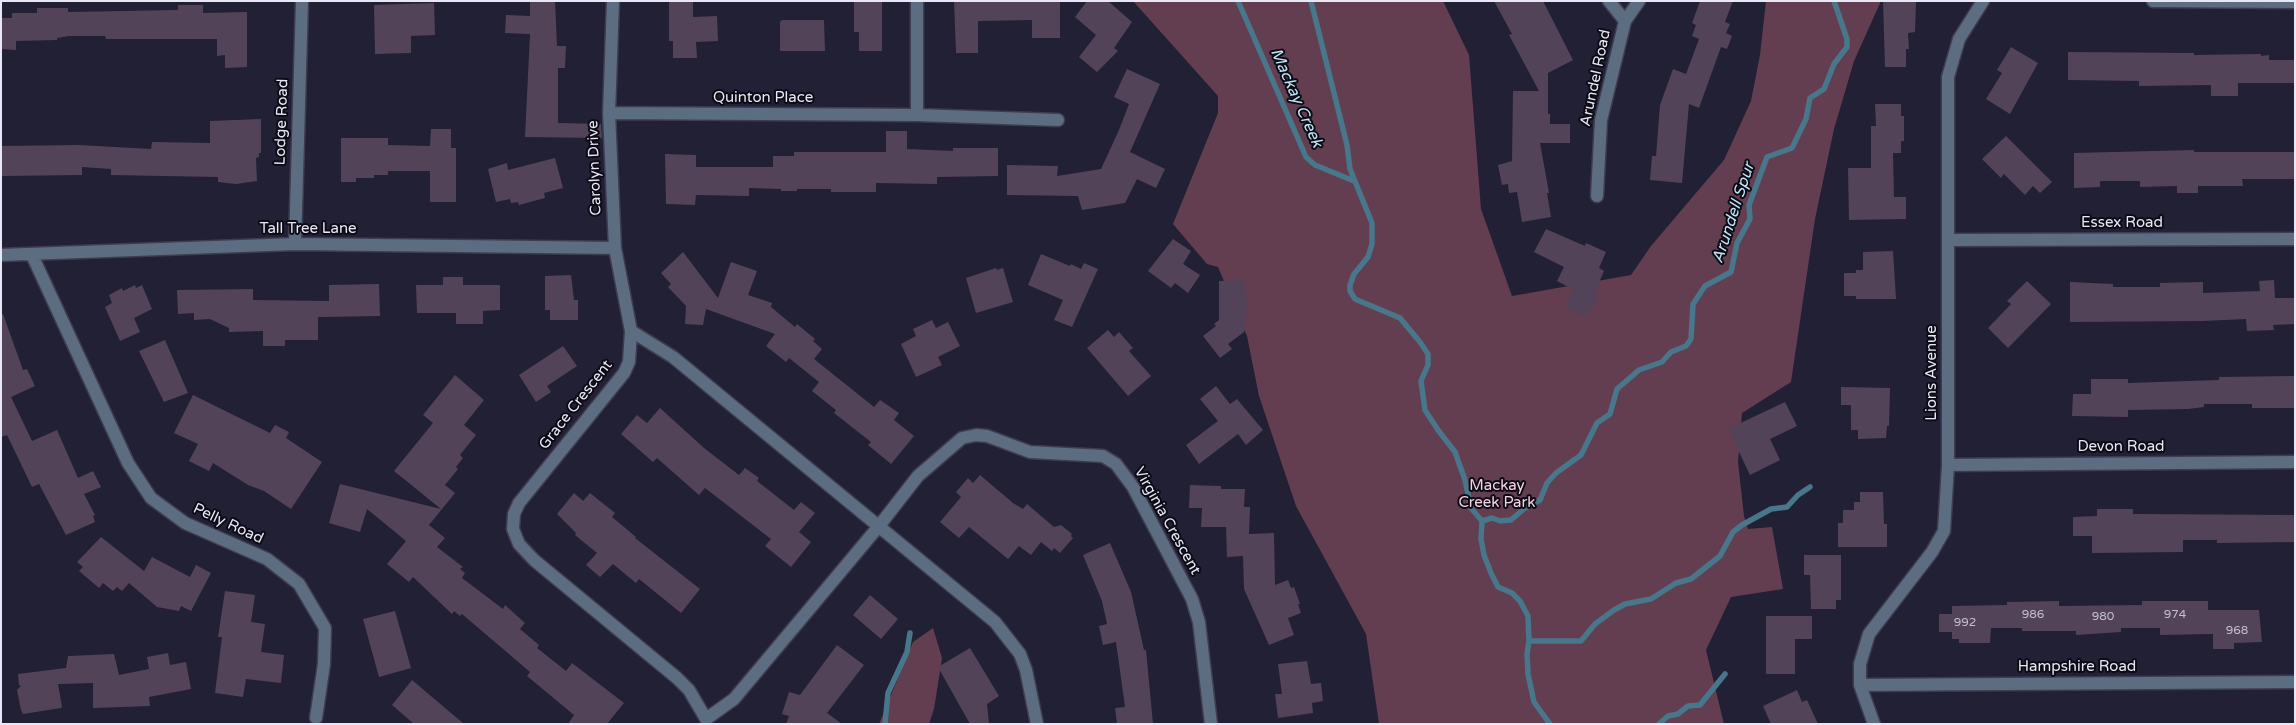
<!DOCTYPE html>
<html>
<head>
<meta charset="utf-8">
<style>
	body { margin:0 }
	#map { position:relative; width:2296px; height:725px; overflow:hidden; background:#222035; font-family:"Varela Round",sans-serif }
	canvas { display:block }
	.frame { position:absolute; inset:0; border:2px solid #e7e7f6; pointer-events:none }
</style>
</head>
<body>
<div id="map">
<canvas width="2296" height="725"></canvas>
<div class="frame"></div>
</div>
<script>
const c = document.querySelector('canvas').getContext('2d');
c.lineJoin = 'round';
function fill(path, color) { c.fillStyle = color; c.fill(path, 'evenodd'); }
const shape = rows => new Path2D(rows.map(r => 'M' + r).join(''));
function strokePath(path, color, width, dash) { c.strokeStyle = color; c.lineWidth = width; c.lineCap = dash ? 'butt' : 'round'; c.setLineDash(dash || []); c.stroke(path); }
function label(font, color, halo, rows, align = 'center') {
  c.font = font + ' "Varela Round",sans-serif'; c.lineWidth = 4; c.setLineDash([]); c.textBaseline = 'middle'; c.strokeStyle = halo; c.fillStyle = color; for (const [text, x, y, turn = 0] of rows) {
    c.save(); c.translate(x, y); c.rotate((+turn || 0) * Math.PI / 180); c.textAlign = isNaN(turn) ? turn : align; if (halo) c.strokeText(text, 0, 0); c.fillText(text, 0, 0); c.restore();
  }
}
const green = shape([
	[1133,1,1443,1,1469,55,1481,209,1512,296,1631,275,1651,246,1724,160,1751,101,1760,55,1766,1,1881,1,1854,61,1834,129,1815,219,1791,382,1742,413,1738,462,1744,516,1748,529,1772,527,1783,589,1731,597,1706,650,1724,724,1379,724,1366,634,1296,506,1259,396,1247,336,1218,267,1207,264,1173,224,1218,113,1218,96],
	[933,628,942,658,934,709,929,724,879,724,913,642]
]);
const stream = shape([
	[1238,1,1306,157,1315,165,1354,181],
	[1311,1,1347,145,1350,169,1372,223,1372,244,1368,257,1354,274,1350,285,1350,291,1355,299,1400,318,1420,342,1428,354,1428,365,1421,381,1425,410,1438,430,1455,452,1465,480,1471,508,1482,521,1481,539,1484,555,1491,573,1498,587,1512,593,1520,601,1528,616,1529,641,1527,654,1528,674,1534,702,1550,724],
	[1482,521,1492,518,1500,521,1511,520,1525,508,1540,500,1547,483,1556,473,1581,455,1597,423,1610,414,1617,389,1639,370,1662,362,1671,352,1686,346,1691,339,1693,304,1705,286,1731,272,1737,243,1750,219,1749,205,1767,157,1792,148,1806,119,1810,98,1824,89,1834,64,1847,47,1847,39,1834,1],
	[1529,641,1581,641,1595,624,1614,610,1625,604,1651,599,1676,583,1691,579,1720,556,1733,532,1742,525,1771,509,1787,507,1798,495,1810,487],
	[885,724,888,693,907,652,910,633],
	[1659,724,1668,716,1678,714,1688,706,1700,705,1725,674]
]);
const building = shape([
	[530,1,555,1,557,46,566,46,565,68,558,68,558,123,601,124,602,138,525,137,530,34,505,33,506,15,530,16],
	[669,1,693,1,693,17,717,16,718,41,696,42,697,58,673,58,673,41,669,41],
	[854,1,882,1,882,51,859,51,859,32,854,32],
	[954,1,1060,1,1060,38,1032,38,1032,20,978,21,978,53,956,53],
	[1087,1,1108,1,1132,22,1114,48,1118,51,1097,72,1079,57,1096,35,1075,17],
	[1494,1,1543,1,1573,60,1548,73,1548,114,1550,114,1550,124,1570,124,1570,143,1540,143,1549,193,1547,193,1551,217,1522,222,1517,192,1509,193,1508,184,1502,185,1498,165,1512,161,1513,91,1539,91,1509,35,1512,34],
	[1700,1,1733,1,1725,22,1730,24,1726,33,1732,36,1727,49,1721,47,1699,108,1689,104,1682,183,1650,180,1652,156,1656,156,1660,105,1673,69,1686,74,1699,39,1692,36,1696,25,1692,23],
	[1883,1,1916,1,1915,32,1908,33,1909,49,1906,49,1906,67,1885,67],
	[434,3,435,35,411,36,411,53,375,54,374,5],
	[178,5,203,5,203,13,247,12,247,67,225,68,225,55,217,56,217,39,106,39,105,36,69,36,57,38,57,40,16,41,16,50,1,49,1,18,12,18,12,13,37,13,37,8,68,8,68,12,178,10],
	[782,20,824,20,825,51,780,51,780,22],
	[2011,47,2038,63,2010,114,1986,99,2002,73,1997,70],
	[2068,52,2194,53,2194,55,2261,54,2261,56,2269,55,2269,60,2295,60,2295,83,2238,83,2238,96,2211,96,2211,85,2139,86,2139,81,2068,80],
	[1127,69,1160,84,1130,152,1165,169,1156,188,1137,179,1125,203,1082,210,1078,196,1007,195,1007,165,1058,166,1057,176,1101,169,1119,130,1129,104,1114,97],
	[1875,104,1901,104,1901,116,1904,116,1904,141,1901,141,1901,153,1893,153,1894,197,1906,197,1906,219,1849,220,1848,168,1871,168,1871,126,1876,126],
	[261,119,261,153,259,153,259,157,256,158,257,181,236,184,218,182,218,177,111,175,111,169,82,167,82,175,1,176,1,146,79,145,151,149,152,142,210,143,210,121],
	[431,129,451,129,451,148,456,148,456,202,430,202,430,171,388,171,388,175,374,175,374,178,356,178,356,182,341,182,341,138,388,138,388,145,430,146],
	[886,131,907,131,907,149,953,151,953,148,998,148,998,176,937,177,937,184,876,183,876,192,831,192,831,189,797,189,797,191,781,191,781,189,749,188,749,196,696,195,695,205,666,204,665,154,696,155,696,167,773,167,773,156,794,156,794,152,886,152],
	[2006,136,2052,182,2040,193,2033,186,2025,195,2004,174,2001,178,1982,159],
	[2194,150,2194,152,2295,152,2295,179,2242,179,2243,186,2198,186,2198,193,2177,193,2177,186,2140,187,2140,181,2100,181,2100,187,2074,188,2074,153],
	[555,158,563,188,544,193,545,198,519,205,518,202,511,203,510,199,496,202,488,169,507,163,508,170],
	[1546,229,1585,246,1586,243,1606,252,1599,268,1604,271,1594,294,1599,296,1587,317,1565,307,1574,290,1557,281,1564,267,1534,252],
	[1173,239,1191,251,1183,264,1200,275,1188,293,1175,283,1171,288,1148,271],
	[1893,251,1896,299,1856,299,1856,296,1844,296,1844,273,1856,273,1856,270,1863,270,1863,252],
	[683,252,718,298,731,262,757,271,748,295,772,303,771,307,795,327,797,324,815,339,813,341,822,349,814,359,874,407,880,400,899,413,894,420,914,436,891,464,868,445,871,442,834,413,836,410,812,391,819,382,789,358,786,362,766,346,775,334,706,309,703,325,685,324,686,306,668,287,671,284,661,273],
	[1041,254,1070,266,1071,264,1081,269,1084,263,1098,269,1072,327,1054,320,1063,300,1028,285],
	[996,268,997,270,1003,268,1013,302,976,313,966,278],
	[571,275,574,300,578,300,578,320,550,320,550,310,545,310,545,276],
	[443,277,463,277,463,285,500,285,500,310,483,311,483,324,456,324,456,313,417,313,416,285,443,285],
	[1244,280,1246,299,1248,300,1244,332,1228,344,1232,349,1220,358,1203,336,1216,326,1214,324,1219,320,1219,281],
	[2274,280,2275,298,2295,298,2295,324,2273,325,2274,330,2247,331,2246,319,2203,321,2070,322,2070,282,2113,284,2113,287,2160,287,2160,283,2203,282,2203,293,2260,291,2259,281],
	[2027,281,2051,304,2008,348,1988,328,2011,304,2007,301],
	[379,284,380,316,318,317,318,340,285,340,285,346,263,346,263,331,229,332,229,328,210,319,194,320,194,313,178,314,177,290,253,289,253,300,329,301,329,285],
	[135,285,136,288,142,285,152,309,134,318,140,332,120,341,105,307,112,303,109,295,122,288,123,291],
	[3,314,23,370,27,369,35,386,11,397,32,441,57,430,78,478,93,471,101,487,84,494,95,515,93,516,95,522,66,535,39,484,32,487,7,435,1,437,1,315],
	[932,320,936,328,948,322,960,346,938,357,942,365,916,377,901,344,916,336,913,329],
	[1108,330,1114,337,1119,332,1133,348,1129,351,1151,376,1128,396,1087,348],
	[165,340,188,393,164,402,139,351],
	[563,346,577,366,547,386,551,392,536,402,519,375],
	[455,375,484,400,464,425,476,435,460,455,463,458,456,467,458,469,445,485,455,493,429,525,445,538,437,547,463,567,460,569,465,573,462,578,503,609,505,605,525,623,520,629,539,645,537,648,566,671,572,663,624,703,607,724,568,724,574,715,527,676,530,672,462,614,460,616,454,611,452,614,413,577,409,582,387,564,406,541,367,509,360,532,329,523,340,484,441,509,394,471,433,423,423,415],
	[2295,376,2295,408,2252,408,2252,404,2204,404,2204,407,2188,409,2128,410,2128,417,2072,416,2073,394,2091,394,2091,379,2128,379,2128,383,2219,380,2219,377],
	[1216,386,1230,404,1237,399,1263,430,1246,445,1238,434,1199,464,1186,445,1218,421,1200,399],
	[1841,387,1890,388,1889,426,1887,426,1886,438,1858,439,1858,430,1851,430,1851,405,1841,405],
	[193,395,270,433,275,425,289,432,286,438,322,462,291,509,264,491,248,485,213,463,209,471,189,461,198,444,174,433],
	[1785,402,1797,426,1770,439,1780,460,1750,475,1728,429],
	[660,408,704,448,739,475,745,468,759,478,757,481,794,510,801,502,815,513,799,532,811,542,791,567,765,546,771,539,705,488,699,495,657,458,653,462,621,434,637,415,647,423],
	[980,475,1013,503,1023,509,1027,504,1054,527,1061,525,1072,534,1071,536,1073,538,1060,553,1054,548,1052,551,1041,542,1031,555,1019,546,1008,559,969,527,959,538,940,522,961,497,956,492,968,478,973,483],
	[1190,485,1221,486,1221,489,1245,489,1244,507,1250,507,1249,534,1274,533,1275,585,1288,580,1291,588,1294,587,1300,604,1298,604,1301,613,1288,618,1294,635,1269,645,1244,589,1243,556,1227,557,1226,527,1201,527,1202,508,1189,508],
	[1860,492,1883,492,1884,524,1887,524,1887,547,1838,547,1838,523,1843,523,1843,510,1854,510,1854,502,1860,502],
	[574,493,583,501,590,493,615,513,612,517,636,537,635,538,700,589,681,613,639,579,636,583,613,564,600,577,586,565,597,553,575,535,576,533,557,514],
	[2097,509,2133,509,2133,514,2295,515,2295,542,2217,543,2217,540,2183,540,2183,552,2092,553,2092,536,2073,536,2073,517,2097,516],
	[101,537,144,571,152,557,190,577,196,565,211,573,191,611,181,606,179,611,157,607,129,583,122,591,117,587,113,591,103,583,99,588,79,571,83,567,77,562],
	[1110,543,1131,592,1144,650,1146,650,1153,724,1117,724,1115,708,1125,707,1116,642,1103,645,1099,626,1107,624,1102,601,1083,555],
	[1804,555,1841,555,1841,600,1836,600,1836,609,1811,609,1810,575,1804,575],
	[225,591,255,595,251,622,265,624,261,652,284,655,281,683,246,679,243,697,215,693,222,637,218,637],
	[870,595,898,619,881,639,853,615],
	[2059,601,2059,606,2142,605,2142,601,2208,601,2208,610,2259,610,2262,642,2234,643,2234,649,2213,649,2213,634,2160,635,2160,628,2121,628,2121,632,2076,635,2076,631,2022,631,2022,628,1991,628,1990,643,1959,643,1959,639,1952,639,1952,632,1939,632,1939,614,1952,614,1952,606,2007,605,2007,602],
	[395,611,411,668,379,677,363,619],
	[1766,616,1812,616,1812,639,1795,639,1795,674,1766,674],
	[837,645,864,665,827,713,842,724,786,724,789,716,782,714,789,692,800,695],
	[970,648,999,696,987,704,989,724,970,724,938,667],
	[168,653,170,665,186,662,191,689,149,697,150,706,93,708,93,683,58,684,62,707,61,708,23,714,21,710,17,690,21,686,19,685,18,674,66,668,68,656,114,654,119,675,149,669,147,657],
	[1307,661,1311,684,1321,683,1323,701,1312,703,1313,713,1278,718,1275,694,1282,694,1278,664],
	[412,680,464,724,414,724,392,705],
	[1797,690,1802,702,1807,700,1818,724,1771,724,1763,706]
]);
const street = shape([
	[613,1,609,113,615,248,631,331,629,362,624,373,519,503,514,514,513,529,519,544,534,560,677,678,689,690,706,719],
	[917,1,917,115],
	[1609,1,1625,21],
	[2153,1,2295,2],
	[609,113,917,115,1058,120],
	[1597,196,1601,120,1625,21,1639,1],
	[1948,240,2295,239],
	[295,244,302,1],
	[1,255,295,244,615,248],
	[32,255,128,463,151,498,185,523,267,559,299,584,325,628,324,664,316,718],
	[631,331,673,357,995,622,1020,654,1026,670,1037,724],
	[1948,465,2295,462],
	[1860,685,2295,682],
	[706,719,734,699,879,526,918,476,962,438,976,435,987,436,1030,452,1103,456,1116,464,1133,487,1192,599,1199,622,1211,724],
	[1874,724,1860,685,1860,664,1869,634,1932,552,1944,531,1948,465,1948,77,1959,39,1983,1]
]);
const numberNames = [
	["986",2033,615],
	["974",2175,615],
	["980",2103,617],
	["992",1965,623],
	["968",2237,631]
];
const streetNames = [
	["Arundel Road",1596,78,-78],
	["Quinton Place",763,98],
	["Lodge Road",282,122,-88],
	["Carolyn Drive",595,168,-92],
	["Essex Road",2122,223],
	["Tall Tree Lane",308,229],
	["Lions Avenue",1932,373,-90],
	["Grace Crescent",576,405,-52],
	["Devon Road",2121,447],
	["Virginia Crescent",1167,521,61],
	["Pelly Road",228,524,25],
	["Hampshire Road",2077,667]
];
const parkNames = [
	["Mackay",1497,486],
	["Creek Park",1497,503]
];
const waterNames = [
	["Mackay Creek",1296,98,66],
	["Arundell Spur",1734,213,-72]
];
fill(green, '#623e50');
strokePath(stream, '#48768a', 5.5);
fill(building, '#534358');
strokePath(street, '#3e3c50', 15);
strokePath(street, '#5c6c81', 12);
label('12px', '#c2bece', null, numberNames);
label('15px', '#e7e7f6', '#0c0b15', streetNames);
label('15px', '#f6d2e3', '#0c0b15', parkNames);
label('italic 16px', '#bfe5f6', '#0c0b15', waterNames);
</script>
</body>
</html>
